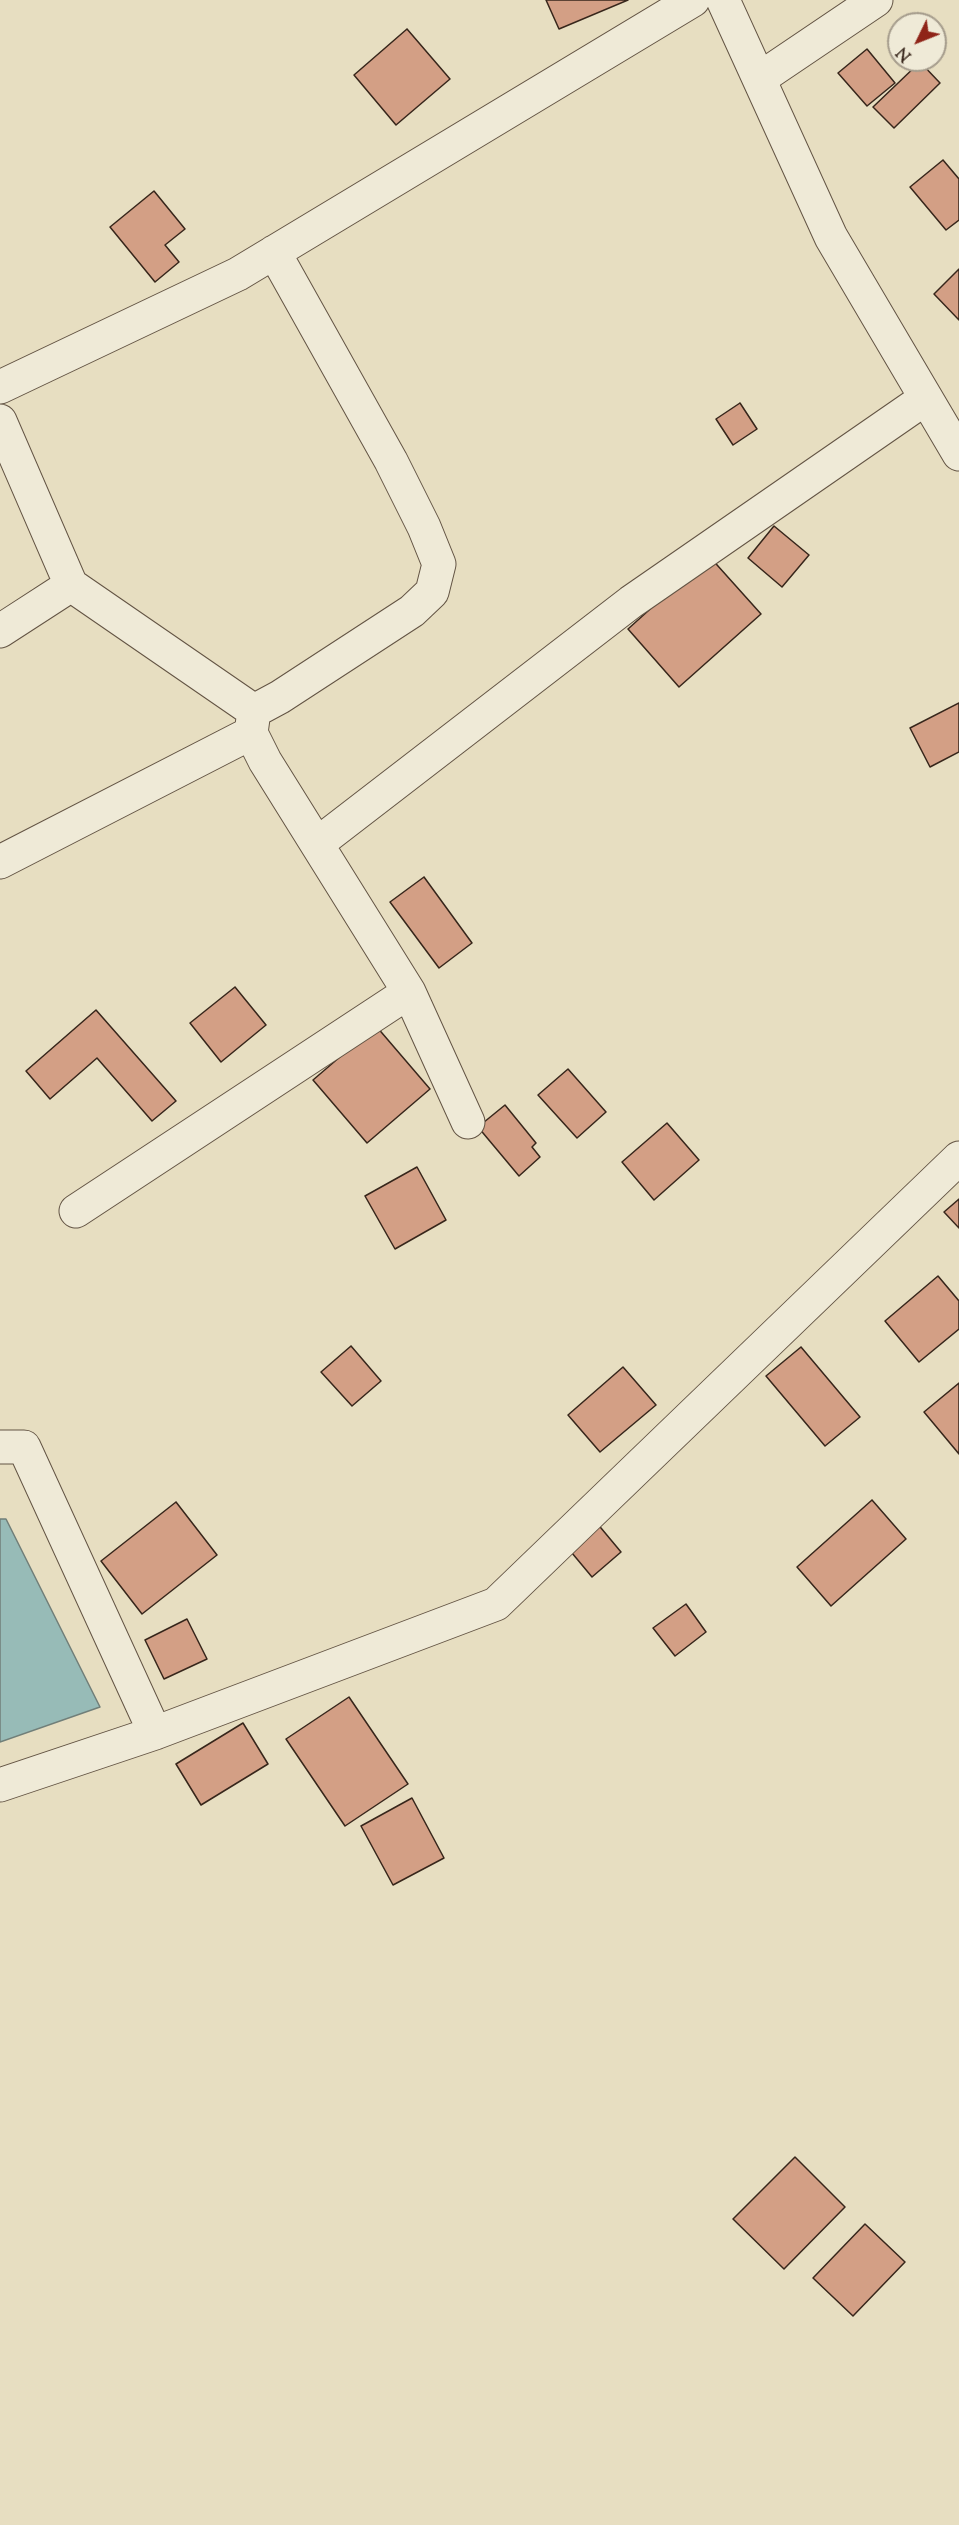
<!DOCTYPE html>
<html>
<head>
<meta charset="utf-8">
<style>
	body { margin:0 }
	#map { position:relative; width:959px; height:2525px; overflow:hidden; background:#e7dec1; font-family:"Sorts Mill Goudy",serif }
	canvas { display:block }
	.north { position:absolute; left:887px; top:12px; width:60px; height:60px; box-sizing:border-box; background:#efead7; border:2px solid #a59c8c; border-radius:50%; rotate:227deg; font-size:16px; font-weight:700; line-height:24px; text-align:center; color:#37261b }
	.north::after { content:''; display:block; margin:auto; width:21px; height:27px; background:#8f2418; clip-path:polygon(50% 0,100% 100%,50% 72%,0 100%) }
</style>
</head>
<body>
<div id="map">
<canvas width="959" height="2525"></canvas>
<div class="north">N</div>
</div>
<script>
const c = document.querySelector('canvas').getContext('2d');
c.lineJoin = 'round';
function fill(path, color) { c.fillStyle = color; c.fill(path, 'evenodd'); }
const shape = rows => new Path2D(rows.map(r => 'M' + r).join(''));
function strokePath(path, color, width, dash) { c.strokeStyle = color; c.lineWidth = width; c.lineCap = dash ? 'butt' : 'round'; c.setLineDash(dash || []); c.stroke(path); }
const water = shape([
	[0,1519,6,1519,100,1707,0,1742,0,1519]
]);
const building = shape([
	[546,0,628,0,559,29,546,0],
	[407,29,450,79,396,125,354,75,407,29],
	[867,49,895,83,867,106,838,73,867,49],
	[920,62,940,83,894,128,873,107,920,62],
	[943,160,959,179,959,220,946,230,910,187,943,160],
	[154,191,185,229,165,245,179,262,155,282,110,227,154,191],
	[959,269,959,320,934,294,959,269],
	[740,403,757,429,733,445,716,419,740,403],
	[774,526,809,555,782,587,748,558,774,526],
	[709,556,761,614,679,687,628,629,709,556],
	[959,703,959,752,930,767,910,728,959,703],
	[424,877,472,943,439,968,390,902,424,877],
	[235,987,266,1025,221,1062,190,1023,235,987],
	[96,1010,176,1101,152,1121,97,1058,50,1099,26,1071,96,1010],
	[376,1026,430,1089,367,1143,313,1080,376,1026],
	[568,1069,606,1112,577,1138,538,1095,568,1069],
	[505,1105,536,1143,532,1147,540,1157,519,1176,478,1127,505,1105],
	[667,1123,699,1160,654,1200,622,1162,667,1123],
	[417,1167,446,1220,395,1249,365,1196,417,1167],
	[959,1199,959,1228,944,1212,959,1199],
	[938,1276,959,1301,959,1329,919,1362,885,1321,938,1276],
	[351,1346,381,1381,352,1406,321,1372,351,1346],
	[801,1347,860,1417,825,1446,766,1376,801,1347],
	[623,1367,656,1405,600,1452,568,1415,623,1367],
	[959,1383,959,1454,924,1412,959,1383],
	[872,1500,906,1539,831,1606,797,1567,872,1500],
	[176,1502,217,1555,142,1614,101,1561,176,1502],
	[596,1522,621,1552,592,1577,567,1547,596,1522],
	[686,1604,706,1632,675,1656,653,1628,686,1604],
	[187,1619,207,1659,164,1679,145,1640,187,1619],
	[349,1697,408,1784,345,1826,286,1739,349,1697],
	[243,1723,268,1764,201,1805,176,1764,243,1723],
	[412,1798,444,1858,393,1885,361,1826,412,1798],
	[795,2157,845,2207,784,2269,733,2219,795,2157],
	[865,2224,905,2262,853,2316,813,2278,865,2224]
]);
const minor = shape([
	[723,0,831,237,959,454],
	[759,79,876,0],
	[274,252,391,461,424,527,439,564,432,592,412,611,280,697,254,711,251,733,265,761,409,992,468,1122],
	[0,387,238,274,693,0],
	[0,421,71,585,254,711],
	[0,631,71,585],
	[317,844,631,602,926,398],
	[0,862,251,733],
	[76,1211,409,992],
	[0,1447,24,1447,155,1733],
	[0,1785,155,1733,496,1604,959,1158]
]);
fill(water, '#97bbb7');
strokePath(water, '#717f79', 1.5);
fill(building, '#d39f85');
strokePath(building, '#37261b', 1.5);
strokePath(minor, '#635444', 35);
strokePath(minor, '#efead7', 33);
</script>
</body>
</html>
